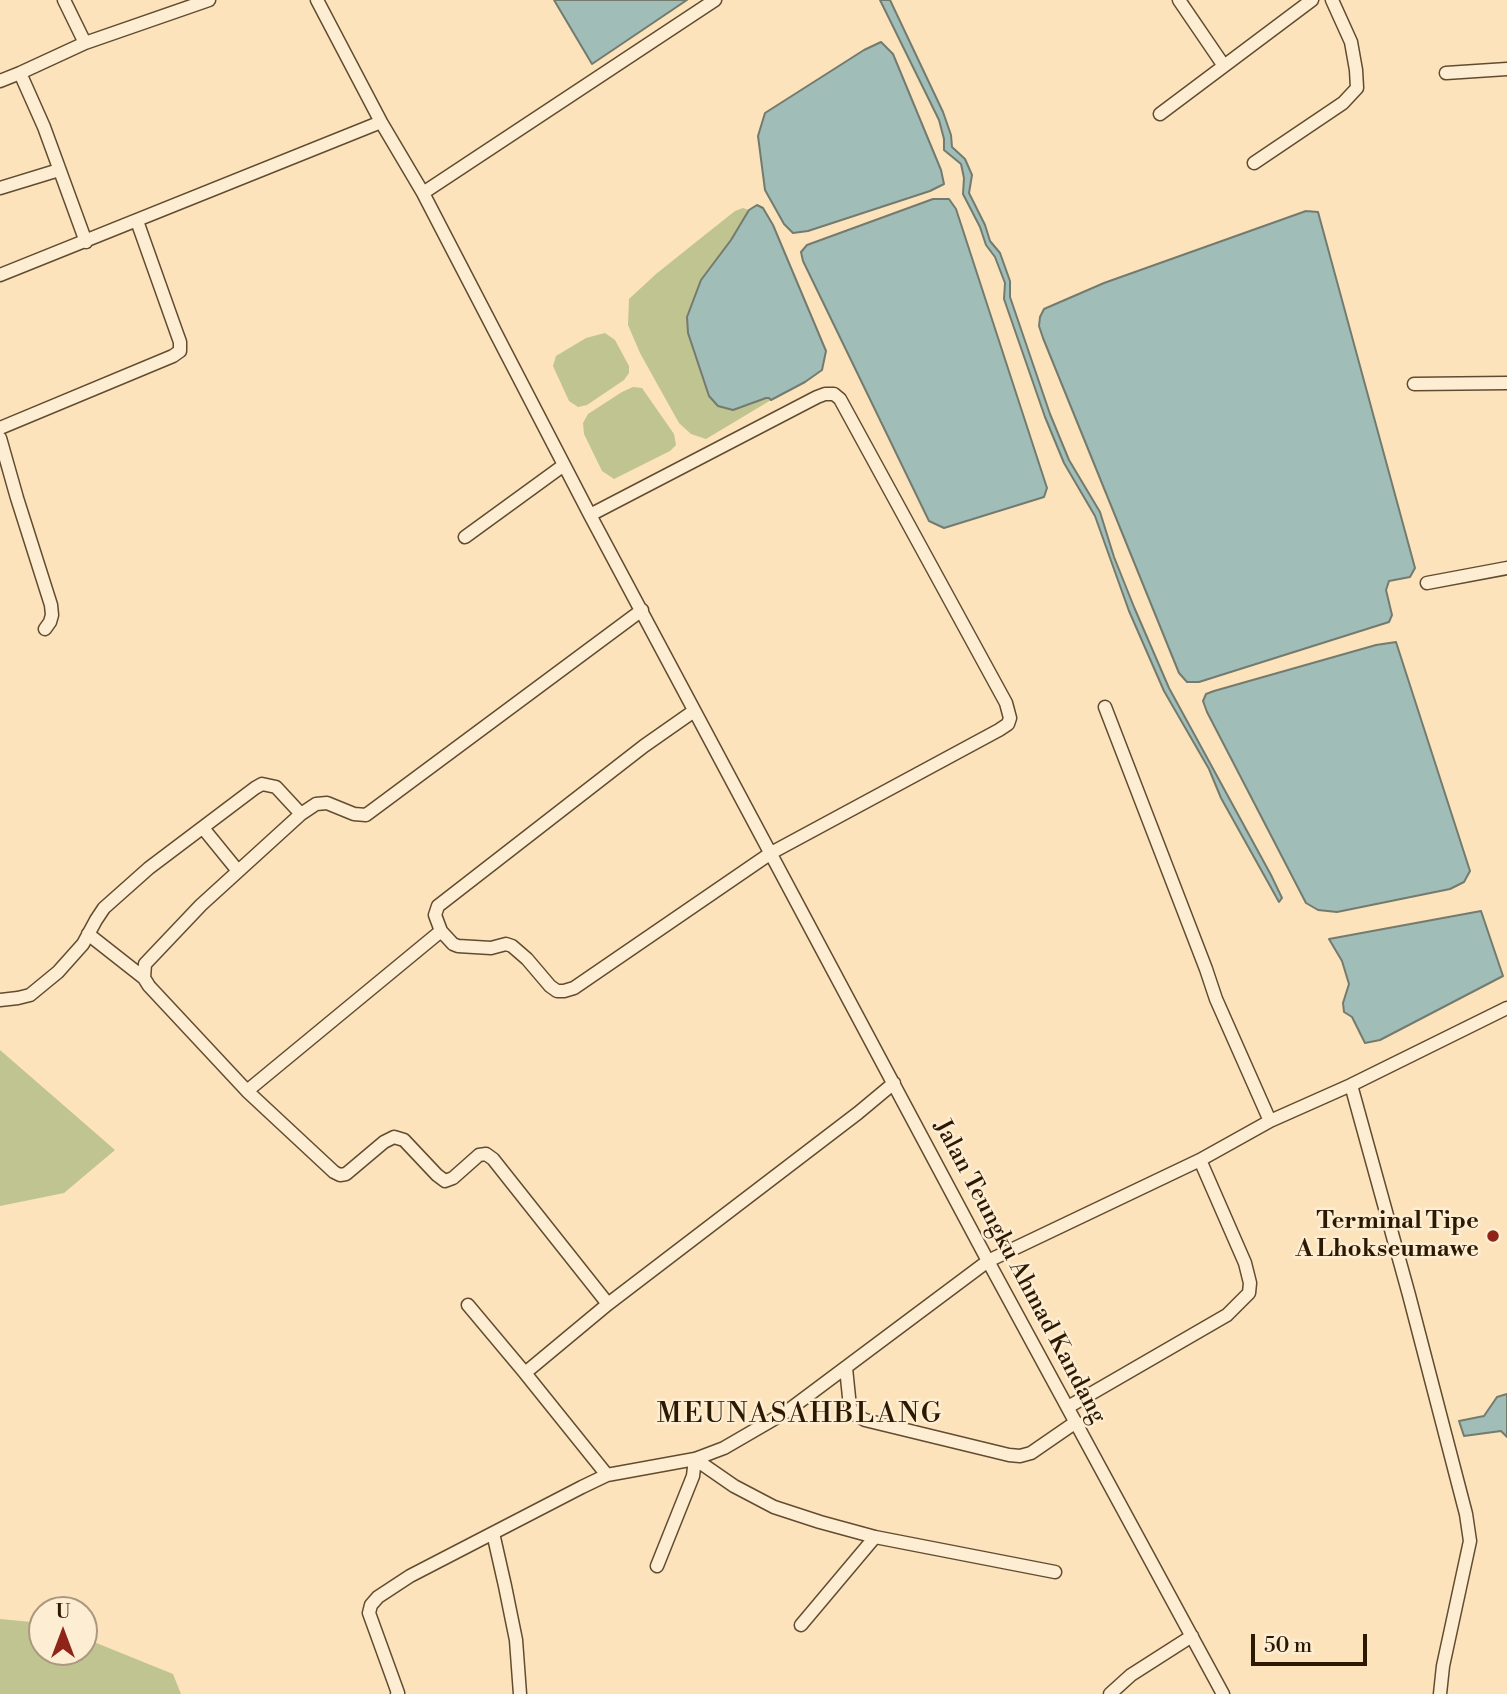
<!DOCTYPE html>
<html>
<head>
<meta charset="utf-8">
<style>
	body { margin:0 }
	#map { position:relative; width:1507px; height:1694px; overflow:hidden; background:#fce3bb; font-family:"Libre Bodoni",serif }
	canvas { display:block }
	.north { position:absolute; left:28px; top:1596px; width:70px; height:70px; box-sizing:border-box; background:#fdedd3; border:2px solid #aa987f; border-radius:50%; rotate:0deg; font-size:19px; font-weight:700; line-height:28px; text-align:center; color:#2d1902 }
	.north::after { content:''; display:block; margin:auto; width:24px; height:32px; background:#8f2418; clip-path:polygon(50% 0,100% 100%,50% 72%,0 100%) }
	.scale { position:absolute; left:1251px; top:1634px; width:116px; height:32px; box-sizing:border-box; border:4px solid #2d1902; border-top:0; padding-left:9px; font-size:21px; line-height:24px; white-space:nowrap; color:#2d1902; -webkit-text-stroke:5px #fdedd3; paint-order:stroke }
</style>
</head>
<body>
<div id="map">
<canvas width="1507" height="1694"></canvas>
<div class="north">U</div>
<div class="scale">50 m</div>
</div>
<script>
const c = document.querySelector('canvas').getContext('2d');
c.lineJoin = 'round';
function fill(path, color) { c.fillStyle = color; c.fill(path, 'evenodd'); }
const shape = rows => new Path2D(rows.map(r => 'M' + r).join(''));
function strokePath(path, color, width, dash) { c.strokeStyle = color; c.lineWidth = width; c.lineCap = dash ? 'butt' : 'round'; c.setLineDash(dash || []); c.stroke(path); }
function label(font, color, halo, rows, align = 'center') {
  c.font = font + ' "Libre Bodoni",serif'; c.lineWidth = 5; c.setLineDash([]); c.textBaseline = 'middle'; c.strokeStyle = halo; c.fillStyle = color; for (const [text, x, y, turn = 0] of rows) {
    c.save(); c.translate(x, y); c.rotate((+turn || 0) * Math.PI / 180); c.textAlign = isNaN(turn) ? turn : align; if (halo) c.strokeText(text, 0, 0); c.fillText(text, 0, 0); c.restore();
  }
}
const green = shape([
	[743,208,749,210,746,217,731,240,701,280,747,406,766,398,769,398,771,400,706,439,691,434,679,423,660,389,640,353,628,325,629,299,656,274,706,234,735,211],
	[605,333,615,340,629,366,629,373,624,380,587,405,578,407,569,401,553,366,556,356,586,338],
	[633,387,642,388,674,434,676,445,670,451,614,479,602,471,584,434,583,423,588,414,622,392],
	[0,1050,115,1150,64,1193,0,1206],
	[0,1619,42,1623,42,1652,84,1652,84,1638,173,1674,181,1694,0,1694]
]);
const water = shape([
	[554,0,687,0,592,64,554,0],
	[880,0,890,0,943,112,951,135,952,147,965,159,972,175,969,193,985,225,990,241,1000,253,1010,281,1010,297,1050,414,1069,460,1100,512,1114,557,1134,607,1169,688,1271,875,1282,898,1279,902,1221,798,1209,769,1164,691,1129,611,1095,516,1064,463,1045,417,1004,299,1005,283,995,257,986,245,980,227,963,194,964,178,961,164,944,150,944,139,939,120,880,0],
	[881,42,893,54,941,170,944,184,930,191,808,231,793,233,784,224,765,190,758,136,765,113,864,50,881,42],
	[933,199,949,199,956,209,1047,488,1044,497,944,528,929,521,803,261,801,252,807,245,933,199],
	[757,205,763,208,773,225,826,351,822,370,805,382,771,400,769,398,766,398,733,410,718,406,709,396,688,333,687,317,701,280,731,240,749,210,757,205],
	[1306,211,1318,212,1415,568,1410,577,1389,581,1386,590,1392,615,1389,622,1199,682,1187,682,1179,673,1043,338,1039,326,1040,317,1044,309,1104,283,1306,211],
	[1396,642,1470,871,1464,882,1450,889,1337,912,1318,910,1306,903,1207,712,1203,701,1206,694,1214,691,1376,645,1396,642],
	[1481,911,1503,976,1380,1040,1365,1043,1352,1017,1344,1012,1343,1003,1349,984,1342,961,1329,939,1481,911],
	[1507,1394,1507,1437,1501,1431,1464,1436,1459,1421,1484,1416,1497,1397,1507,1394]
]);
const minor = shape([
	[64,0,85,43],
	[317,0,381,122,423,193,590,515,988,1261,1223,1694],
	[1179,0,1224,66],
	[1446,73,1507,69],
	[0,81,20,73],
	[1160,114,1312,0],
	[1254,163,1343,103,1357,88,1356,70,1351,42,1332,0],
	[0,188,59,170],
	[423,193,715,0],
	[86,242,44,127,20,73,85,43,209,0],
	[0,275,381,122],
	[1414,384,1507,383],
	[0,428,173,356,180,351,180,342,137,221],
	[0,438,17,498,51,605,52,615,50,622,45,629],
	[590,515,817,397,825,394,834,394,840,399,1006,703,1010,718,1008,724,999,730,771,853,574,988,564,991,557,991,550,986,527,959,512,946,506,944,491,948,458,946,453,944,441,931,435,915,438,906,644,746,694,711],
	[465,537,564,465],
	[1427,583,1507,568],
	[1105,707,1206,969,1216,999,1270,1121],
	[203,828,238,871],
	[88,934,144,978],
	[0,1000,18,998,30,995,58,972,83,944,96,920,104,908,149,868,255,788,262,784,276,787,301,814],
	[1351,1085,1409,1295,1466,1514,1470,1541,1443,1666,1440,1694],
	[247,1091,441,931],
	[608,1304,493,1159,486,1154,479,1155,453,1178,445,1181,437,1175,404,1140,394,1137,384,1142,346,1174,340,1175,334,1172,247,1091,149,986,144,978,145,964,201,905,301,814,316,804,327,803,354,814,366,815,642,610],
	[468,1305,525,1373],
	[846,1368,850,1407,854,1414,865,1420,1009,1455,1020,1456,1031,1453,1076,1422],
	[1068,1407,1227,1315,1249,1293,1250,1283,1245,1263,1200,1160],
	[607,1475,525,1373,608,1304,858,1113,894,1083],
	[493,1533,505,1586,516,1640,520,1694],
	[657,1566,693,1476,695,1459,734,1486,774,1507,820,1522,875,1537,1055,1572],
	[801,1625,875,1537],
	[397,1694,398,1693,369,1613,371,1605,378,1597,410,1576,582,1487,607,1475,695,1459,724,1448,786,1412,988,1261,1200,1160,1270,1121,1351,1085,1507,1008],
	[1110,1694,1131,1675,1192,1636]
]);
const markers = [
	[1493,1236,7,"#8f2418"]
];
const poiNames = [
	["Terminal Tipe",1479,1222],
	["A Lhokseumawe",1479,1250]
];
const streetNames = [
	["Jalan Teungku Ahmad Kandang",1019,1272,62]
];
const quarterNames = [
	["MEUNASAHBLANG",800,1415]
];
fill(green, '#bfc490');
fill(water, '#a1bdb7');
strokePath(water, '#737b6f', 2);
strokePath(minor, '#614c30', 15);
strokePath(minor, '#fdedd3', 12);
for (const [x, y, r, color] of markers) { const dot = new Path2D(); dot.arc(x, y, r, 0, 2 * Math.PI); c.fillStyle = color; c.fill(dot); strokePath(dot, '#fdedd3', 2.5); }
label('bold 24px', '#2d1902', '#fdedd3', poiNames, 'right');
label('24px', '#2d1902', '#fdedd3', streetNames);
c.letterSpacing = '2px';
label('28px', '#2d1902', '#fdedd3', quarterNames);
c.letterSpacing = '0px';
</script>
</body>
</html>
